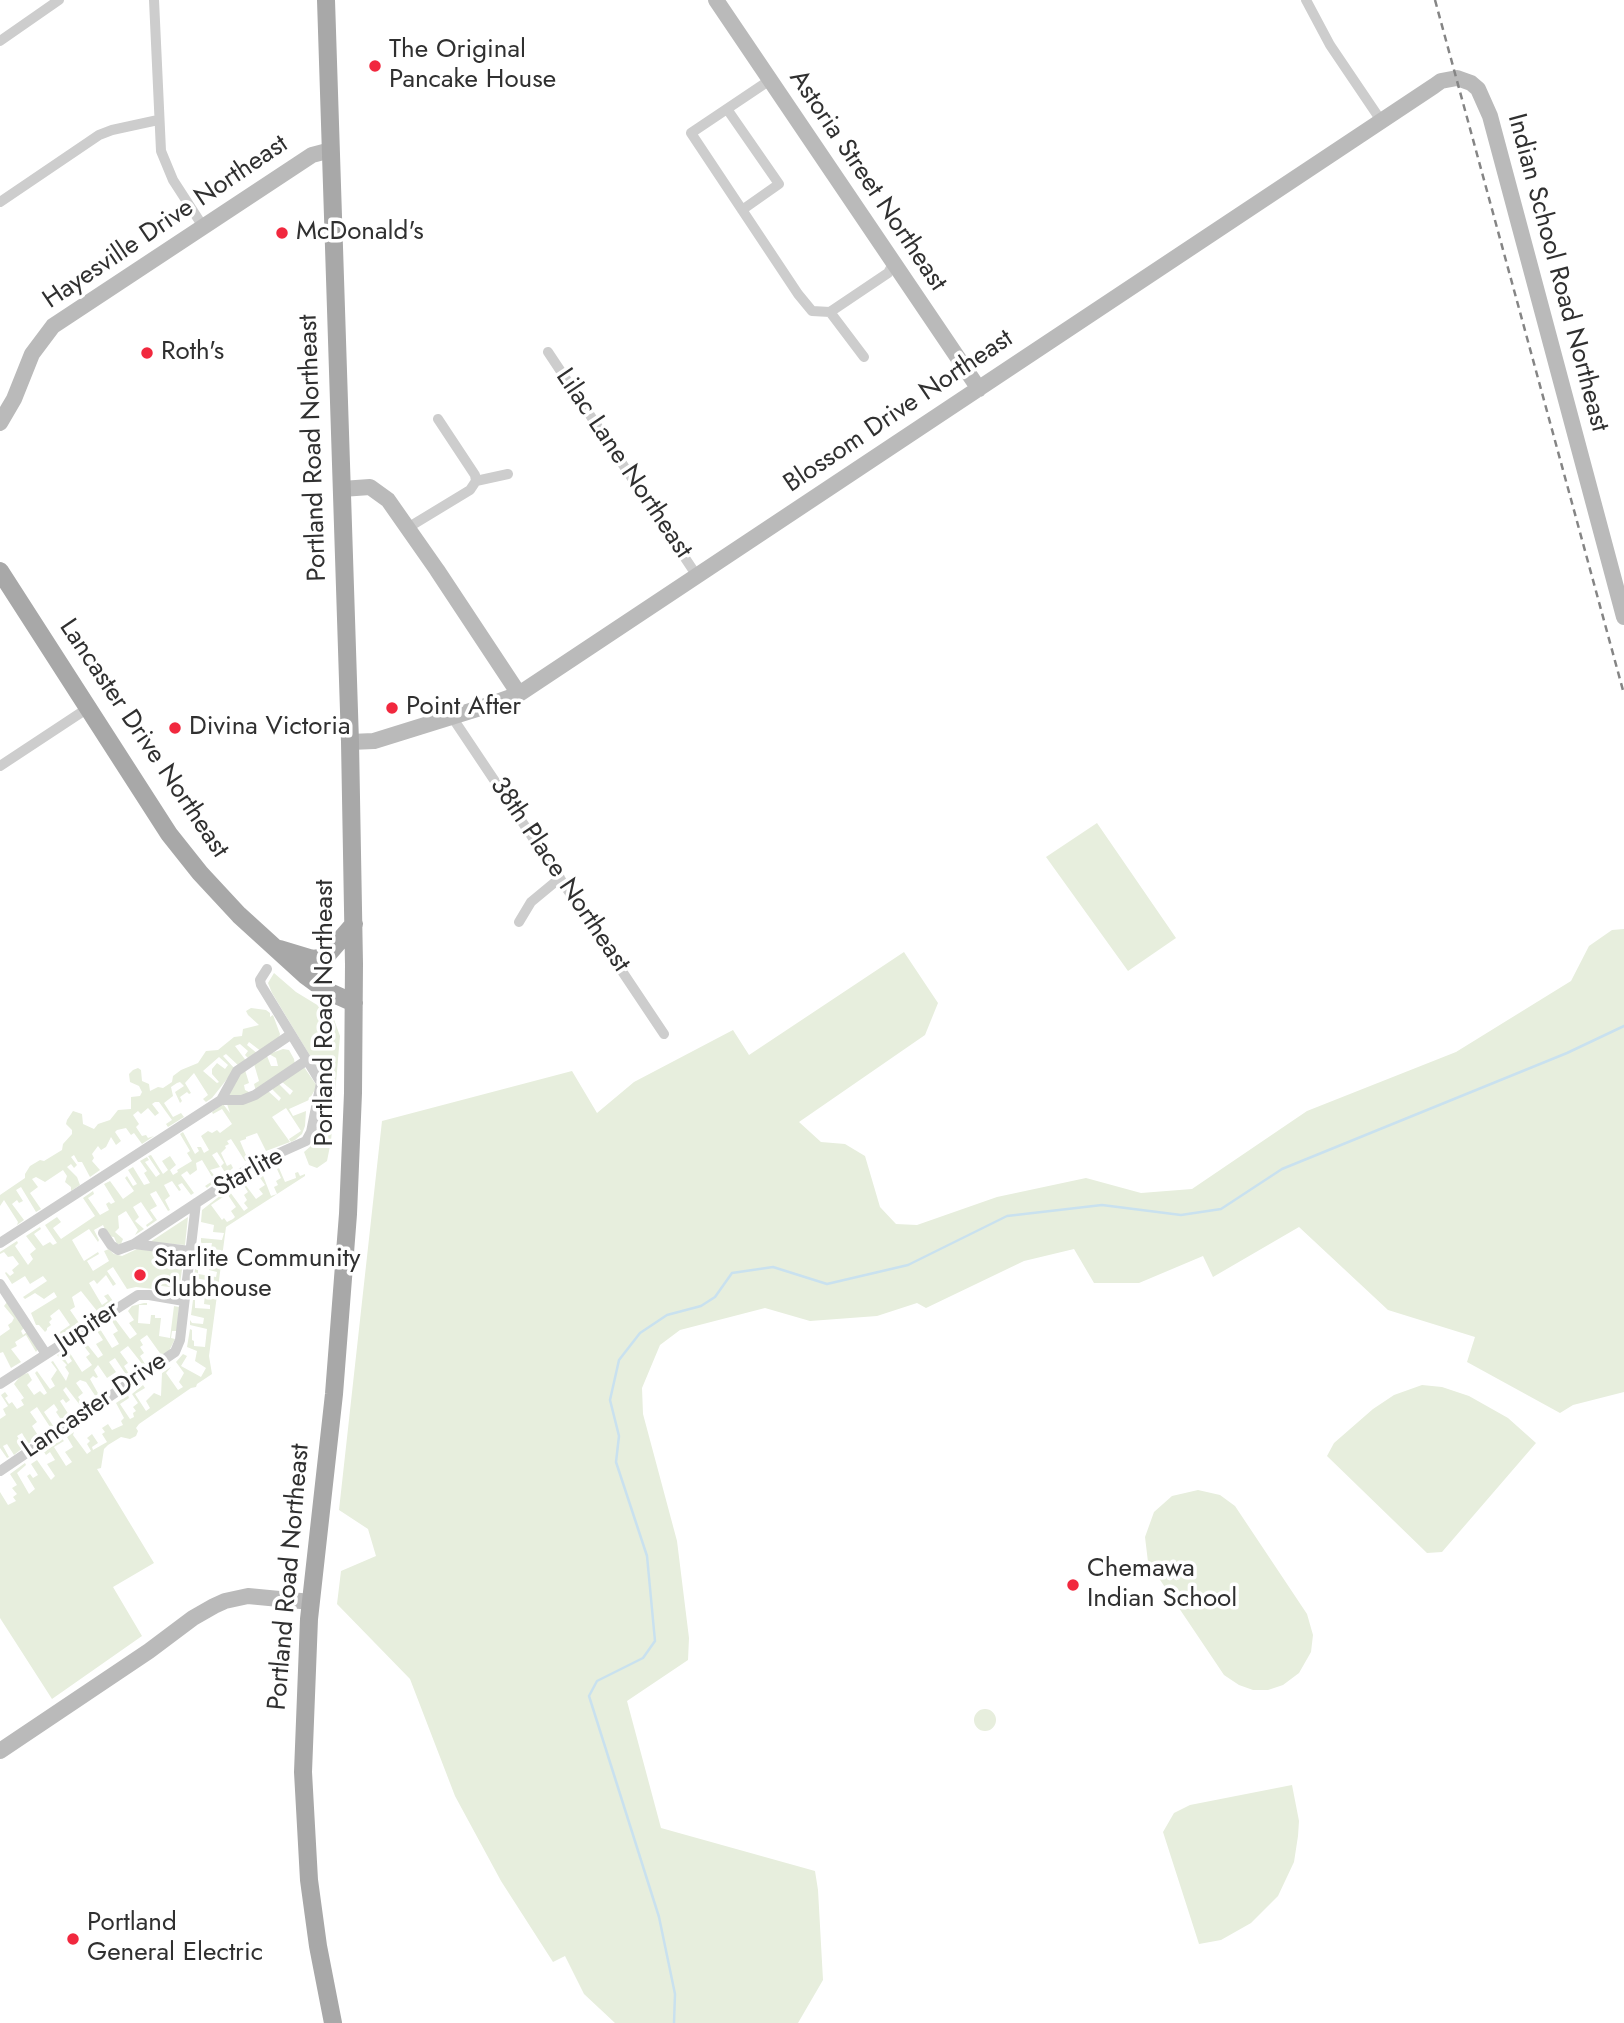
<!DOCTYPE html>
<html>
<head>
<meta charset="utf-8">
<style>
	body { margin:0 }
	canvas { display:block; background:#fff }
</style>
</head>
<body>
<canvas width="1624" height="2023"></canvas>
<script>
const c = document.querySelector('canvas').getContext('2d');
c.lineJoin = 'round';
function fill(path, color) { c.fillStyle = color; c.fill(path, 'evenodd'); }
const shape = rows => new Path2D(rows.map(r => 'M' + r).join(''));
function strokePath(path, color, width, dash) { c.strokeStyle = color; c.lineWidth = width; c.lineCap = dash ? 'butt' : 'round'; c.setLineDash(dash || []); c.stroke(path); }
function label(font, color, halo, rows, align = 'center') {
  c.font = font + ' Jost,sans-serif'; c.lineWidth = 7; c.setLineDash([]); c.textBaseline = 'middle'; c.strokeStyle = halo; c.fillStyle = color; for (const [text, x, y, turn = 0] of rows) {
    c.save(); c.translate(x, y); c.rotate((+turn || 0) * Math.PI / 180); c.textAlign = isNaN(turn) ? turn : align; if (halo) c.strokeText(text, 0, 0); c.fillText(text, 0, 0); c.restore();
  }
}
const green = shape([
	[1097,823,1176,938,1128,971,1046,857],
	[1624,929,1624,1392,1573,1405,1560,1413,1467,1362,1475,1337,1388,1310,1299,1227,1213,1277,1203,1256,1139,1283,1094,1283,1074,1249,1024,1261,926,1308,917,1303,877,1316,810,1321,765,1308,680,1330,660,1345,642,1388,643,1414,677,1541,689,1638,688,1660,627,1701,661,1828,815,1871,818,1890,823,1980,798,2023,615,2023,584,1994,565,1956,553,1962,501,1881,455,1796,410,1679,337,1604,341,1571,376,1556,368,1529,339,1510,382,1121,572,1071,597,1113,634,1082,733,1030,749,1055,904,952,938,1003,925,1035,799,1122,821,1142,845,1144,865,1156,880,1207,896,1224,917,1225,997,1197,1086,1178,1141,1193,1192,1189,1307,1111,1456,1052,1571,981,1589,946,1612,930],
	[274,973,296,992,332,1014,340,1036,331,1141,327,1161,317,1168,309,1165,304,1152,312,1145,323,1107,330,1100,330,1085,324,1074,321,1074,272,993,268,983],
	[251,1008,266,1010,270,1013,270,1017,273,1015,280,1034,278,1042,262,1052,249,1042,247,1045,258,1054,250,1060,245,1055,248,1051,240,1044,235,1046,247,1062,240,1067,226,1054,223,1056,235,1069,212,1098,206,1102,203,1099,208,1095,194,1073,185,1083,191,1093,189,1094,187,1092,180,1097,182,1101,180,1103,175,1092,184,1086,180,1082,177,1083,171,1087,173,1096,164,1103,173,1117,181,1113,184,1117,168,1127,166,1124,172,1120,159,1102,155,1102,152,1104,159,1113,155,1116,148,1108,141,1114,138,1111,133,1115,139,1124,136,1127,142,1136,146,1135,148,1138,154,1136,142,1144,134,1133,131,1135,126,1128,117,1130,115,1132,121,1141,116,1145,111,1137,106,1147,101,1150,98,1146,92,1154,94,1158,92,1161,100,1170,90,1177,82,1162,78,1162,74,1155,71,1157,77,1165,74,1168,71,1164,67,1167,77,1177,80,1185,71,1191,71,1187,65,1182,67,1176,63,1170,45,1182,36,1177,32,1179,38,1187,30,1193,41,1209,36,1212,21,1187,16,1190,23,1201,19,1203,17,1200,12,1204,24,1220,17,1225,18,1222,4,1200,0,1206,0,1195,25,1178,25,1174,30,1166,40,1160,44,1161,62,1150,63,1144,72,1134,72,1130,66,1124,67,1120,73,1111,82,1114,83,1124,94,1129,98,1124,110,1120,118,1110,131,1109,131,1097,140,1096,142,1092,139,1086,130,1082,129,1074,133,1070,138,1068,141,1070,142,1081,149,1084,150,1091,158,1087,163,1088,172,1082,173,1076,181,1070,198,1063,206,1051,218,1050,234,1037,242,1036,243,1029,259,1025,248,1015,246,1011],
	[219,1057,228,1065,225,1069,217,1063,212,1069,212,1074,219,1082,217,1083,203,1071],
	[283,1049,289,1050,294,1059,296,1071,304,1067,317,1086,309,1100,289,1109,293,1116,306,1111,305,1126,302,1134,295,1140,291,1142,289,1139,301,1131,286,1108,272,1117,290,1142,266,1151,257,1133,246,1137,246,1139,240,1141,248,1160,245,1161,231,1139,227,1141,229,1144,225,1146,226,1148,221,1153,227,1166,231,1164,233,1168,226,1174,221,1166,224,1163,217,1152,212,1155,220,1167,210,1170,216,1178,218,1179,207,1188,205,1186,214,1180,202,1160,196,1163,197,1170,190,1175,187,1171,181,1175,194,1193,191,1195,182,1183,178,1185,181,1190,179,1191,172,1181,164,1185,170,1196,165,1200,170,1210,168,1211,156,1191,150,1194,157,1206,150,1210,157,1220,147,1227,146,1225,153,1220,141,1202,133,1207,139,1217,135,1221,144,1229,135,1235,138,1230,126,1211,118,1216,119,1228,115,1232,123,1239,121,1244,117,1244,114,1237,108,1236,103,1225,94,1230,99,1240,98,1242,89,1229,72,1240,84,1261,98,1252,99,1254,87,1261,93,1271,109,1261,104,1251,109,1249,114,1254,122,1256,137,1249,184,1255,179,1291,175,1291,176,1288,155,1285,153,1289,136,1287,127,1289,113,1267,107,1271,116,1284,113,1286,106,1275,97,1284,94,1280,89,1283,102,1305,108,1301,104,1296,108,1294,113,1301,97,1311,81,1291,72,1297,75,1307,70,1310,79,1323,61,1335,60,1332,70,1325,59,1309,50,1316,52,1319,49,1322,51,1325,47,1328,47,1330,45,1332,39,1325,36,1325,31,1313,57,1297,54,1292,44,1299,35,1293,25,1299,23,1297,47,1281,43,1276,30,1284,25,1276,12,1284,5,1273,6,1272,10,1276,14,1273,12,1270,19,1264,13,1256,8,1257,4,1252,0,1254,0,1252,17,1241,18,1243,15,1246,28,1265,33,1259,30,1254,36,1249,26,1236,40,1227,41,1229,34,1234,43,1246,50,1242,53,1245,57,1243,45,1225,57,1217,61,1222,53,1228,61,1239,95,1216,83,1198,93,1191,94,1194,88,1198,100,1215,109,1210,106,1204,109,1202,111,1204,115,1202,104,1184,110,1181,123,1199,134,1191,125,1178,127,1176,133,1186,137,1184,128,1170,133,1167,144,1185,150,1183,144,1173,147,1171,140,1161,147,1157,149,1160,145,1162,156,1177,160,1174,148,1156,151,1155,163,1174,168,1170,162,1161,170,1156,176,1165,170,1170,173,1175,178,1172,177,1170,192,1161,187,1153,190,1151,180,1134,183,1132,195,1154,199,1151,197,1147,201,1147,204,1153,209,1150,201,1136,208,1131,212,1133,217,1130,220,1133,232,1124,222,1109,213,1114,212,1112,223,1104,230,1113,227,1104,232,1098,229,1095,231,1083,240,1072,245,1070,249,1083,244,1085,245,1090,251,1093,256,1091,254,1084,259,1081,254,1064,267,1056,271,1066,278,1066,276,1058,269,1054],
	[288,1070,290,1072,288,1078,282,1082,293,1091,290,1095,278,1083,271,1088,281,1098,279,1101,267,1090,244,1103,247,1095,273,1080,280,1080,282,1074],
	[266,1168,267,1170,262,1173,271,1196,277,1194,274,1187,278,1185,276,1181,281,1178,277,1169,279,1168,285,1182,296,1178,295,1173,298,1172,300,1176,305,1174,305,1176,226,1227,209,1356,212,1374,197,1384,196,1387,191,1388,139,1424,136,1428,138,1431,136,1436,130,1439,121,1437,108,1445,104,1449,101,1468,97,1469,154,1563,113,1587,142,1636,52,1699,0,1618,0,1492,8,1505,16,1501,13,1497,17,1494,12,1488,17,1485,10,1474,25,1463,26,1465,17,1473,29,1494,35,1489,27,1476,30,1474,33,1478,38,1475,31,1464,37,1460,51,1480,55,1476,47,1464,55,1460,50,1452,46,1455,44,1452,62,1439,64,1441,54,1447,66,1466,72,1462,65,1452,73,1447,67,1437,74,1432,73,1435,87,1454,91,1451,87,1444,90,1441,87,1438,92,1434,98,1443,92,1447,93,1450,107,1442,102,1434,105,1432,102,1428,108,1424,112,1430,123,1425,121,1421,124,1418,116,1403,128,1395,129,1398,120,1404,130,1419,134,1417,133,1413,136,1411,133,1407,138,1403,132,1394,143,1385,145,1388,135,1394,146,1411,150,1408,146,1401,154,1393,161,1396,162,1373,171,1367,166,1373,178,1390,183,1387,179,1382,184,1373,176,1362,183,1354,187,1356,181,1366,201,1377,206,1368,195,1361,197,1351,187,1347,190,1329,192,1330,192,1340,194,1341,194,1346,205,1347,207,1329,190,1325,190,1320,192,1323,203,1324,204,1318,191,1315,193,1300,195,1300,195,1308,210,1309,210,1305,204,1304,205,1295,215,1295,218,1282,194,1278,195,1269,198,1270,198,1274,216,1277,217,1272,209,1270,210,1262,198,1260,199,1253,201,1258,220,1259,221,1250,211,1249,212,1243,201,1243,201,1238,222,1240,224,1233,213,1232,214,1225,201,1222,202,1210,221,1195,223,1197,211,1205,222,1220,224,1218,227,1222,233,1219,235,1217,231,1211,236,1207,226,1192,233,1187,234,1189,230,1192,244,1211,248,1208,244,1203,247,1200,244,1195,248,1192,241,1181,247,1177,249,1179,244,1183,256,1199,263,1194,259,1189,265,1185,256,1172],
	[188,1217,185,1245,150,1242],
	[7,1302,24,1328,21,1331,23,1335,27,1332,38,1349,36,1352,26,1335,15,1342,17,1346,11,1349,21,1362,11,1368,3,1352,0,1353,0,1336,10,1329,8,1325,12,1322,14,1318,4,1306],
	[144,1303,147,1303,147,1305,139,1305,138,1323,150,1324,151,1315,155,1315,155,1318,161,1318,159,1336,170,1338,174,1306,179,1307,177,1331,172,1331,171,1338,175,1339,169,1351,162,1356,147,1335,140,1340,143,1345,140,1347,144,1353,140,1356,145,1364,143,1365,128,1346,120,1352,128,1363,124,1366,129,1374,127,1376,115,1358,109,1362,116,1372,107,1378,98,1365,94,1370,98,1377,96,1378,93,1376,90,1379,99,1395,96,1397,86,1382,80,1380,76,1383,83,1393,78,1397,85,1407,83,1409,66,1387,63,1390,70,1400,66,1403,63,1399,60,1401,69,1415,62,1421,56,1412,58,1410,54,1404,44,1412,54,1427,43,1434,42,1432,50,1427,37,1407,30,1412,37,1422,32,1426,39,1437,28,1444,22,1433,17,1436,24,1447,14,1455,7,1444,3,1446,9,1457,7,1458,0,1448,0,1419,6,1415,3,1409,8,1406,1,1395,5,1392,8,1396,5,1398,9,1404,12,1402,17,1409,24,1405,21,1400,24,1398,14,1384,21,1375,28,1373,32,1380,27,1385,34,1395,40,1391,44,1395,47,1393,35,1373,37,1371,50,1389,55,1386,51,1379,57,1370,51,1362,53,1361,66,1381,69,1373,65,1367,67,1365,57,1355,61,1353,68,1364,72,1361,66,1352,68,1350,82,1372,92,1365,86,1357,90,1354,80,1341,83,1339,98,1358,103,1355,96,1344,103,1340,97,1331,100,1329,112,1348,119,1344,113,1334,118,1331,112,1321,115,1319,130,1339,137,1334,129,1323,134,1320,128,1311,132,1306],
	[1422,1385,1442,1387,1469,1396,1508,1418,1536,1443,1442,1552,1427,1553,1327,1456,1334,1443,1373,1409,1394,1395],
	[1198,1490,1220,1495,1235,1506,1307,1614,1313,1635,1311,1652,1299,1673,1283,1685,1268,1690,1253,1690,1239,1685,1224,1675,1148,1562,1145,1537,1154,1512,1172,1496],
	'974 1720a11 11 0 1 1 22 0a11 11 0 1 1-22 0Z',
	[1292,1785,1299,1821,1298,1836,1294,1862,1278,1896,1251,1923,1221,1940,1199,1944,1163,1832,1174,1813,1190,1805]
]);
const stream = shape([
	[674,2023,675,1994,659,1917,589,1696,597,1681,643,1658,655,1641,647,1556,616,1462,619,1436,610,1400,619,1360,640,1333,667,1315,701,1306,715,1297,732,1273,773,1267,827,1284,908,1265,1007,1216,1102,1205,1181,1215,1221,1209,1282,1169,1567,1053,1624,1026]
]);
const street = shape([
	[154,0,161,151,173,180,204,228],
	[1306,0,1330,45,1382,122],
	[0,41,59,0],
	[770,80,691,133,798,294,812,311,830,312,888,273,893,264],
	[727,109,779,184,742,210],
	[0,202,99,135,112,130,158,120],
	[830,312,864,357],
	[548,352,697,576],
	[438,419,475,475,476,481],
	[409,527,470,490,476,481,508,474],
	[452,717,664,1034],
	[0,766,88,708],
	[519,922,531,902,560,878],
	[290,1035,237,1071,221,1100,242,1100,255,1095,307,1060],
	[103,1233,111,1245,118,1250,134,1244,257,1163,306,1141,311,1132,321,1083,261,985,260,980,267,969],
	[0,1243,221,1100],
	[134,1244,190,1251],
	[0,1284,46,1354],
	[0,1384,138,1295,149,1295,184,1301],
	[0,1471,175,1352,180,1340,196,1203]
]);
const secondary = shape([
	[716,0,979,389],
	[0,423,14,399,32,354,53,326,312,155,331,150],
	[342,489,370,487,388,500,437,570,519,694],
	[350,742,374,741,480,708,519,694,1434,86,1441,81,1457,78,1471,83,1478,89,1490,116,1624,617],
	[0,1751,149,1651,193,1618,214,1606,225,1601,248,1596,311,1602]
]);
const primary = shape([
	[326,0,350,742,354,964,353,1093,348,1214,334,1394,309,1619,303,1772,309,1880,318,1946,333,2023],
	[0,571,169,834,200,873,239,915,306,976,325,990,354,1003],
	[280,949,313,959,320,958,328,954,354,924]
]);
const rail = shape([
	[1435,0,1624,694]
]);
const markers = [
	[375,66,7,"#f1283e"],
	[282,233,7,"#f1283e"],
	[147,353,7,"#f1283e"],
	[392,708,7,"#f1283e"],
	[175,728,7,"#f1283e"],
	[140,1275,7,"#f1283e"],
	[1073,1585,7,"#f1283e"],
	[73,1939,7,"#f1283e"]
];
const poiNames = [
	["The Original",389,51],
	["Pancake House",389,81],
	["McDonald's",296,233],
	["Roth's",161,353],
	["Point After",406,708],
	["Divina Victoria",189,728],
	["Starlite Community",154,1260],
	["Clubhouse",154,1290],
	["Chemawa",1087,1570],
	["Indian School",1087,1600],
	["Portland",87,1924],
	["General Electric",87,1954]
];
const streetNames = [
	["Astoria Street Northeast",867,181,56],
	["Hayesville Drive Northeast",166,223,-34],
	["Indian School Road Northeast",1557,273,75],
	["Blossom Drive Northeast",899,412,-34],
	["Portland Road Northeast",314,448,-92],
	["Lilac Lane Northeast",623,464,56],
	["Lancaster Drive Northeast",143,739,56],
	["38th Place Northeast",559,875,56],
	["Portland Road Northeast",326,1013,-90],
	["Starlite",249,1173,-29],
	["Jupiter",88,1327,-33],
	["Lancaster Drive",95,1406,-34],
	["Portland Road Northeast",290,1577,-85]
];
fill(green, '#e7eedd');
strokePath(stream, '#c9e1ef', 2.5);
strokePath(street, '#cdcdcd', 10);
strokePath(secondary, '#bababa', 16);
strokePath(primary, '#a8a8a8', 18);
strokePath(rail, '#858585', 2.5, [7, 5]);
for (const [x, y, r, color] of markers) { const dot = new Path2D(); dot.arc(x, y, r, 0, 2 * Math.PI); c.fillStyle = color; c.fill(dot); strokePath(dot, '#fff', 2.5); }
label('26px', '#303030', '#fff', poiNames, 'left');
label('26px', '#303030', '#fff', streetNames);
</script>
</body>
</html>
